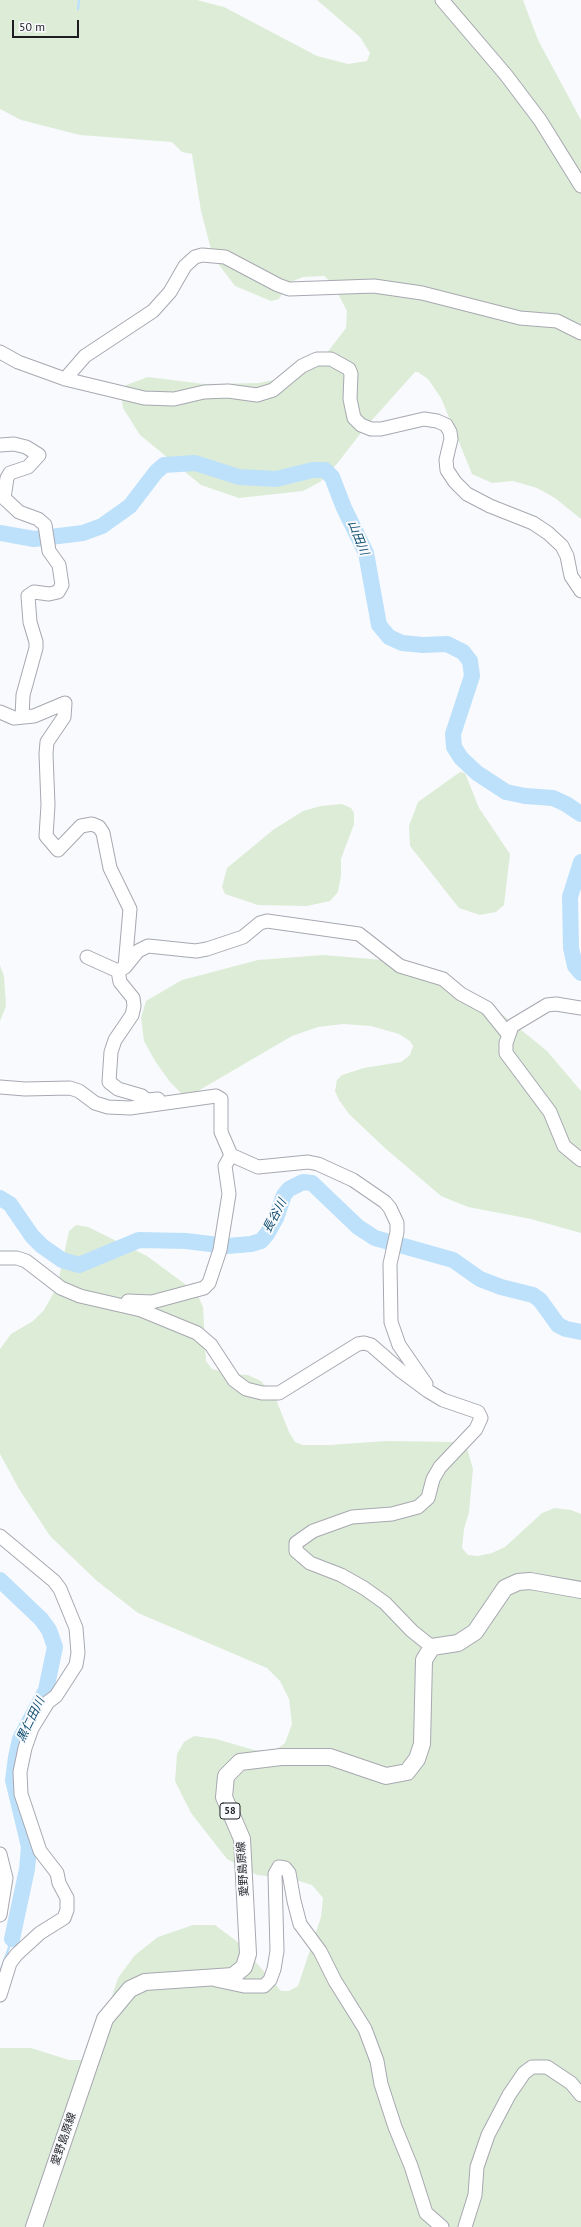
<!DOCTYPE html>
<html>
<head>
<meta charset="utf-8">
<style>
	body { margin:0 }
	#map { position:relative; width:581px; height:2227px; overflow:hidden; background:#f9fafe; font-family:"PT Sans",sans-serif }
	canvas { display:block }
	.scale { position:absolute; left:12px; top:20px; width:67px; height:18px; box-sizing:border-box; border:2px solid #1e1e22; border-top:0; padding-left:5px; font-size:12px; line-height:14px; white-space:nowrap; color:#1e1e22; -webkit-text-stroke:3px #f9fafe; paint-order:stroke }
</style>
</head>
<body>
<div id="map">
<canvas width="581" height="2227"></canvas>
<div class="scale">50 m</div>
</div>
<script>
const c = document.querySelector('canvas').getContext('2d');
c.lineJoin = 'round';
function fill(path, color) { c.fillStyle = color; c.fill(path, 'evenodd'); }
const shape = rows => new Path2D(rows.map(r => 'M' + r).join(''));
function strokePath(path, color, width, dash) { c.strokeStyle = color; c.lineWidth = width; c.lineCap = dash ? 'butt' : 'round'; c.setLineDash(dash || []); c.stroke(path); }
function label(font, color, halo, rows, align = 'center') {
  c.font = font + ' "PT Sans","Noto Sans JP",sans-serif'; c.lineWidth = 4; c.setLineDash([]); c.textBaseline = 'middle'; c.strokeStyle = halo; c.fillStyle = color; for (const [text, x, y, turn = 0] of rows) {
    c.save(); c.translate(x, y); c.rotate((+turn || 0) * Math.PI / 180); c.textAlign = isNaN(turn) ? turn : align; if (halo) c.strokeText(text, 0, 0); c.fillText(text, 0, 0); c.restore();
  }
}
const green = shape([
	[0,0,197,0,224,7,317,56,348,64,367,61,370,53,360,37,317,0,523,0,538,40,581,120,581,519,555,498,537,488,513,481,492,483,472,474,441,398,428,379,418,372,415,372,364,429,336,465,320,482,303,491,239,498,201,485,140,435,123,408,121,392,126,385,148,377,204,384,259,383,302,374,326,354,346,328,347,311,333,284,324,276,303,277,288,283,279,299,271,301,235,286,213,257,201,211,192,154,182,152,172,142,80,135,21,120,0,109],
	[460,772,465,773,479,808,510,854,504,905,496,912,480,915,459,908,410,846,409,826,418,802],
	[342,804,351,808,354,813,354,824,341,859,341,875,338,892,330,901,307,906,258,905,225,894,222,887,227,868,273,830,303,811,321,806],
	[323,955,384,960,488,1003,547,1051,581,1091,581,1233,531,1219,468,1207,441,1196,386,1149,349,1114,339,1100,335,1091,337,1080,342,1075,364,1068,401,1062,410,1055,413,1046,410,1041,399,1034,371,1026,343,1024,318,1027,292,1036,186,1098,170,1082,155,1061,144,1041,141,1018,146,1001,182,980,258,960],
	[0,965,4,976,6,1006,0,1021],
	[76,1225,88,1227,147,1256,197,1293,203,1307,206,1361,212,1369,233,1374,248,1375,261,1381,275,1397,289,1432,295,1442,303,1445,329,1445,386,1441,457,1442,467,1448,473,1469,469,1512,464,1529,462,1548,468,1555,478,1556,492,1553,505,1547,542,1513,555,1508,571,1510,581,1514,581,2227,0,2227,0,2048,31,2048,69,2060,91,2060,118,1978,135,1955,158,1937,193,1925,215,1925,239,1943,281,1991,289,1991,298,1986,321,1917,323,1898,312,1885,293,1879,257,1875,227,1859,191,1813,175,1781,177,1754,184,1742,194,1736,216,1739,254,1750,274,1751,285,1743,292,1724,289,1699,280,1681,267,1668,138,1613,97,1581,50,1536,19,1489,0,1454,0,1349,11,1334,33,1321,44,1310,57,1287,69,1231]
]);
const stream = shape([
	[78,9,79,0],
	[0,1973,12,1939]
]);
const river = shape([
	[0,533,34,539,83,533,102,526,130,506,156,472,164,465,195,463,239,477,276,479,313,470,325,470,332,477,344,508,366,553,379,625,389,637,402,643,423,645,447,644,463,652,470,661,472,676,453,734,454,747,461,758,477,773,506,792,525,796,553,798,566,804,581,814],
	[581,862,570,897,571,948,575,966,581,973],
	[0,1198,10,1204,32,1236,42,1246,62,1260,79,1265,139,1240,186,1241,227,1246,251,1244,261,1241,267,1234,276,1218,284,1195,289,1189,303,1182,312,1183,358,1227,375,1238,453,1260,480,1279,501,1287,533,1295,540,1300,558,1325,566,1329,581,1332],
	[0,1580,41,1619,49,1630,55,1647,46,1690,20,1739,16,1757,13,1780,29,1847,27,1869,12,1939]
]);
const minor = shape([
	[442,0,506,75,540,120,581,186],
	[0,352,18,362,65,379,144,398,174,399,204,392,228,391,257,395,273,390,302,366,317,359,331,359,349,369,351,374,350,399,354,418,361,425,371,429,381,429,424,419,437,421,446,425,450,432,451,439,446,460,447,470,455,482,467,494,490,506,533,523,548,533,562,546,567,556,571,576,581,591],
	[65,379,85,356,153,311,170,292,185,266,195,257,202,255,225,257,278,285,289,289,374,286,422,293,520,318,557,321,581,333],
	[0,445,14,444,26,447,39,455,28,467,10,473,7,478,4,498,19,512,38,519,45,525,49,551,59,565,62,585,58,592,49,594,34,592,28,596,30,622,36,642,36,648,23,695,22,717],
	[0,712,14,718,34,716,65,703,64,717,47,742,46,754,48,805,46,836,58,850,81,826,92,824,99,827,103,833,110,868,130,909,125,967],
	[87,957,118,971,125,967,138,951,148,946,196,951,207,949,243,937,260,923,267,921,359,934,400,966,443,979,461,994,487,1008,508,1034],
	[118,971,120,982,133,998,134,1006,132,1015,115,1040,111,1052,109,1082,118,1089,142,1096,146,1100,158,1099],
	[581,1008,556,1004,547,1005,512,1026,506,1043,506,1053,550,1112,564,1146,581,1160],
	[0,1087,25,1089,70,1088,79,1091,95,1103,108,1107,130,1108,216,1096,221,1099,221,1132,231,1155,258,1167,308,1162,318,1164,353,1180,385,1202,390,1208,397,1223,397,1232,390,1264,391,1322,399,1345,426,1384],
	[0,1258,17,1258,26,1261,61,1288,80,1296,141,1310,197,1333,211,1345,234,1380,246,1389,262,1393,279,1393,358,1344,364,1343,371,1345,401,1371,428,1391,443,1400,478,1412,481,1418,476,1429,440,1467,433,1479,428,1498,418,1507,392,1514,352,1517,313,1531,296,1543,296,1551,310,1563,341,1575,364,1588,385,1603,412,1631,432,1647],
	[128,1301,152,1302,204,1288,209,1283,220,1250,229,1194,225,1166,231,1155],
	[0,1536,54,1581,60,1589,76,1628,78,1653,76,1665,56,1696,48,1702,32,1728,25,1748,20,1772,21,1794,40,1851,57,1873,59,1883,67,1898,67,1910,64,1918,40,1933,17,1954,10,1963,0,1995],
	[0,1854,6,1878,0,1915],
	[216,1980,244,1986,264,1986,270,1980,274,1969,277,1951,275,1874,279,1867,285,1868,289,1873,294,1901,300,1924,320,1951,335,1981,365,2029,377,2061,381,2084,395,2127,411,2166,426,2213,442,2227],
	[465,2227,475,2195,477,2167,488,2135,509,2095,524,2073,532,2067,547,2067,571,2083,581,2095]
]);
const major = shape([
	[34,2227,105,2019,130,1989,145,1982,233,1976,244,1967,248,1954,242,1839,224,1797,226,1776,240,1762,281,1757,330,1757,386,1776,407,1772,417,1759,422,1744,424,1660,432,1647,458,1643,475,1632,505,1588,518,1582,530,1581,581,1590]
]);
const shields = [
	[230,1811,20]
];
const shieldNames = [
	["58",230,1811]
];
const streetNames = [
	["愛野島原線",243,1869,-94],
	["愛野島原線",64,2139,-71]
];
const waterNames = [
	["山田川",358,538,68],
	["長谷川",275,1216,-62],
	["黒仁田川",31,1720,-64]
];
fill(green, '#ddecd7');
strokePath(stream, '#bde1fb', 2.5);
strokePath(river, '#bde1fb', 16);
strokePath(minor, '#a7a8b1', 15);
strokePath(major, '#a7a8b1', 18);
strokePath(minor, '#fff', 13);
strokePath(major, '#fff', 16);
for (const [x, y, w] of shields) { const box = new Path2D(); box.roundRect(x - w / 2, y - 8, w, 16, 3); c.fillStyle = '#f9fafe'; c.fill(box); strokePath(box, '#1e1e22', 1); }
label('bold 10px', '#1e1e22', null, shieldNames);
label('11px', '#1e1e22', '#f9fafe', streetNames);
label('italic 12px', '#0e4d6e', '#f9fafe', waterNames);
</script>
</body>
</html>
